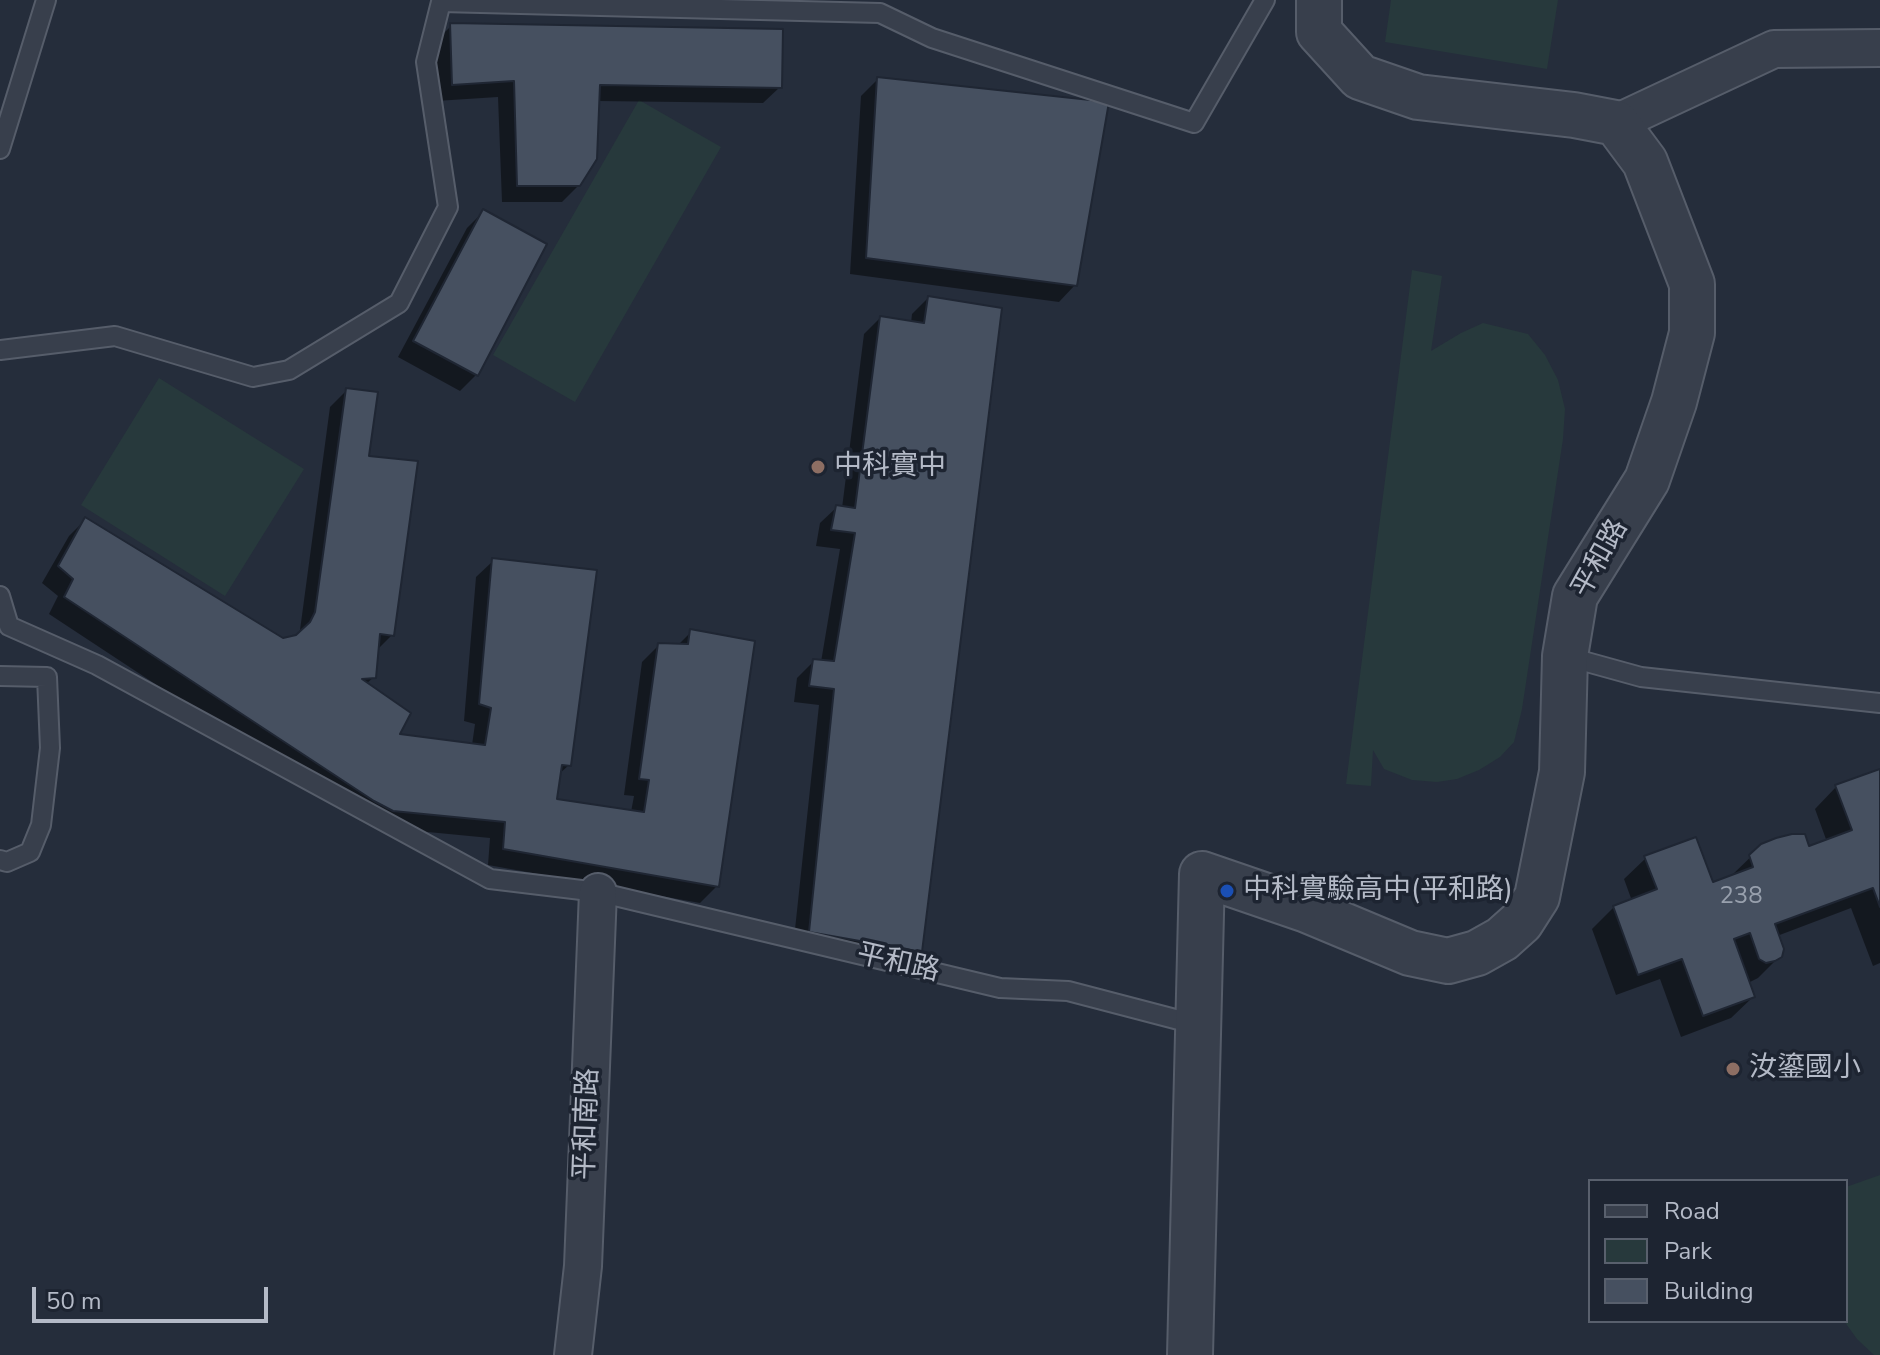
<!DOCTYPE html>
<html>
<head>
<meta charset="utf-8">
<style>
	body { margin:0 }
	#map { position:relative; width:1880px; height:1355px; overflow:hidden; background:#252d3b; font-family:"Nunito Sans",sans-serif }
	canvas { display:block }
	.legend { position:absolute; left:1588px; top:1179px; width:260px; height:144px; box-sizing:border-box; background:#1d2431; border:2px solid #59606d; margin:0; padding:10px 14px; list-style:none; font-size:24px; color:#b4bac7 }
	.legend li { display:flex; align-items:center; gap:16px; height:40px }
	.legend b { width:40px; border:2px solid #59606d }
	.scale { position:absolute; left:32px; top:1287px; width:236px; height:36px; box-sizing:border-box; border:4px solid #b4bac7; border-top:0; padding-left:10px; font-size:24px; line-height:28px; white-space:nowrap; color:#b4bac7; -webkit-text-stroke:6px #1d2431; paint-order:stroke }
</style>
</head>
<body>
<div id="map">
<canvas width="1880" height="1355"></canvas>
<ul class="legend">
<li><b style="height:10px;background:#383f4c"></b>Road</li>
<li><b style="height:22px;background:#27393c"></b>Park</li>
<li><b style="height:22px;background:#465060"></b>Building</li>
</ul>
<div class="scale">50 m</div>
</div>
<script>
const c = document.querySelector('canvas').getContext('2d');
c.lineJoin = 'round';
function fill(path, color) { c.fillStyle = color; c.fill(path, 'evenodd'); }
const shape = rows => new Path2D(rows.map(r => 'M' + r).join(''));
function strokePath(path, color, width, dash) { c.strokeStyle = color; c.lineWidth = width; c.lineCap = dash ? 'butt' : 'round'; c.setLineDash(dash || []); c.stroke(path); }
function label(font, color, halo, rows, align = 'center') {
  c.font = font + ' "Nunito Sans","Noto Sans TC",sans-serif'; c.lineWidth = 7; c.setLineDash([]); c.textBaseline = 'middle'; c.strokeStyle = halo; c.fillStyle = color; for (const [text, x, y, turn = 0] of rows) {
    c.save(); c.translate(x, y); c.rotate((+turn || 0) * Math.PI / 180); c.textAlign = isNaN(turn) ? turn : align; if (halo) c.strokeText(text, 0, 0); c.fillText(text, 0, 0); c.restore();
  }
}
const green = shape([
	[1391,0,1558,0,1547,69,1385,42],
	[639,100,721,147,575,402,493,355],
	[1412,270,1442,276,1431,351,1461,333,1483,323,1528,334,1545,355,1558,380,1565,409,1563,439,1522,709,1514,742,1500,757,1479,770,1457,779,1437,782,1412,780,1384,769,1373,750,1371,786,1346,784],
	[159,378,304,469,225,596,81,505],
	[1880,1175,1880,1355,1874,1355,1857,1339,1844,1321,1846,1321,1846,1187]
]);
const shadow = shape([
	[451,26,780,87,763,103,597,101,579,185,562,202,502,202,498,97,436,101,435,42],
	[877,80,1075,285,1059,302,850,274,861,96],
	[483,212,477,374,460,391,398,357,467,228],
	[928,298,920,951,903,967,793,948,819,705,794,702,797,678,814,661,821,662,840,549,816,546,820,523,837,507,842,508,864,334,880,318,911,323,912,314],
	[347,390,367,458,392,635,376,651,374,677,366,684,397,736,472,745,475,724,464,721,476,577,493,561,569,765,558,775,555,801,631,812,634,796,624,795,642,662,659,645,677,646,691,632,717,886,700,903,488,865,490,838,376,827,357,817,49,614,58,596,42,583,69,536,85,520,282,640,296,637,300,630,330,407],
	[1880,771,1880,963,1873,966,1851,908,1777,936,1780,956,1758,978,1748,983,1753,997,1731,1018,1681,1037,1660,979,1616,995,1592,929,1614,907,1632,901,1624,879,1646,858,1712,885,1729,878,1762,846,1808,849,1827,842,1815,809,1836,787]
]);
const building = shape([
	[450,23,783,29,782,88,600,85,597,159,580,186,517,186,514,81,452,85,450,23],
	[877,77,1109,102,1077,286,866,258,877,77],
	[483,209,547,244,478,376,413,341,483,209],
	[928,296,1002,308,922,952,809,932,834,689,809,686,813,659,834,661,855,533,831,530,836,505,855,508,880,316,924,323,928,296],
	[346,388,378,392,369,456,418,461,394,636,380,634,376,678,362,679,411,713,400,734,485,745,491,708,479,704,492,558,597,570,571,766,562,765,557,799,644,812,649,780,639,779,658,643,688,644,690,629,755,641,719,887,503,849,505,822,393,811,374,801,64,597,73,579,58,566,85,517,283,638,296,635,310,622,315,612,346,388],
	[1880,769,1880,907,1873,888,1775,924,1784,949,1782,957,1775,961,1766,963,1759,959,1750,933,1734,939,1755,997,1703,1016,1682,959,1638,975,1613,906,1657,889,1644,856,1696,837,1713,882,1753,867,1749,855,1761,844,1776,838,1792,834,1805,834,1809,846,1852,830,1835,785,1880,769]
]);
const service = shape([
	[0,149,46,0],
	[0,350,115,336,253,377,289,370,399,303,448,207,426,62,441,2,880,13,932,38,1194,123,1265,0],
	[0,596,9,626,97,665,490,879,598,892,1000,988,1068,991,1198,1025],
	[1565,656,1641,677,1880,703],
	[0,676,47,677,50,748,41,825,30,852,7,862,0,860]
]);
const minor = shape([
	[1616,123,1774,49,1880,48],
	[573,1355,583,1266,598,892]
]);
const tertiary = shape([
	[1190,1355,1202,874,1307,910,1410,953,1448,961,1477,953,1502,939,1521,922,1537,897,1562,772,1565,656,1575,596,1647,480,1674,402,1692,333,1692,284,1645,162,1616,123,1574,115,1418,97,1360,77,1319,32,1319,0]
]);
const markers = [
	[818,467,8,"#8d6e63"],
	[1227,891,8,"#1a4fb4"],
	[1733,1069,8,"#8d6e63"]
];
const numberNames = [
	["238",1741,897]
];
const poiNames = [
	["中科實中",834,467],
	["中科實驗高中(平和路)",1243,891],
	["汝鎏國小",1749,1069]
];
const streetNames = [
	["平和路",1601,559,-61],
	["平和路",898,964,13],
	["平和南路",588,1124,-88]
];
fill(green, '#27393c');
fill(shadow, '#0007');
fill(building, '#465060');
strokePath(building, '#1f2633', 2);
strokePath(service, '#565d6a', 22);
strokePath(minor, '#565d6a', 40);
strokePath(tertiary, '#565d6a', 48);
strokePath(service, '#383f4c', 18);
strokePath(minor, '#383f4c', 36);
strokePath(tertiary, '#383f4c', 44);
for (const [x, y, r, color] of markers) { const dot = new Path2D(); dot.arc(x, y, r, 0, 2 * Math.PI); c.fillStyle = color; c.fill(dot); strokePath(dot, '#1d2431', 3); }
label('24px', '#98a0ad', null, numberNames);
label('28px', '#b4bac7', '#1d2431', poiNames, 'left');
label('28px', '#b4bac7', '#1d2431', streetNames);
</script>
</body>
</html>
